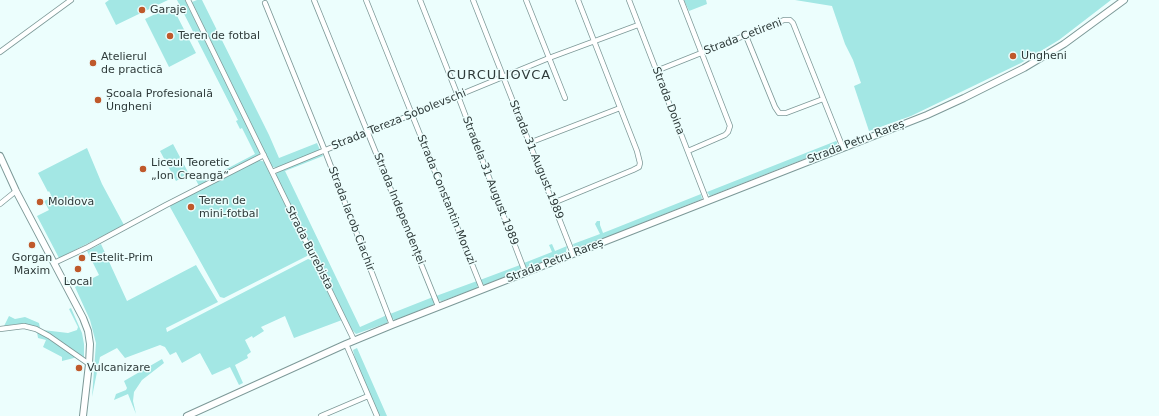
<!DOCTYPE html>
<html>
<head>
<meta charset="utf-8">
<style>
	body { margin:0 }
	canvas { display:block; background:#ecfefd }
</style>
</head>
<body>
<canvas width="1159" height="416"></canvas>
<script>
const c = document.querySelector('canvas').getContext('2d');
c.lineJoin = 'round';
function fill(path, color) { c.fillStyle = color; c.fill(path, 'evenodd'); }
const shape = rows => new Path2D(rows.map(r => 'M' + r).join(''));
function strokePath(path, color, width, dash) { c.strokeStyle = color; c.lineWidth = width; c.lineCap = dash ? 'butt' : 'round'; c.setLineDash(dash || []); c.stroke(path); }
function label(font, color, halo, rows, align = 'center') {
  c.font = font + ' "DejaVu Sans",sans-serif'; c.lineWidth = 3; c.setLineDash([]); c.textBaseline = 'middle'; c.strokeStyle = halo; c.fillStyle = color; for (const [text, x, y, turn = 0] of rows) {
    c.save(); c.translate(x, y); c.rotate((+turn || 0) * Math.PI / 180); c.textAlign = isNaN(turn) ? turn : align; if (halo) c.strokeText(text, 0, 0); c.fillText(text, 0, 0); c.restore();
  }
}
const green = shape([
	[109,0,168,0,116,25,105,3],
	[177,0,185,0,260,153,257,157,217,177,213,176,255,154,242,128,240,129,236,121,238,120],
	[197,0,202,0,269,135,279,158,317,143,320,150,277,168,272,167,192,2],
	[684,0,706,0,707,4,689,11],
	[795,0,1111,0,1059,40,1021,63,911,116,869,131,854,86,861,83,853,60,845,44,832,6],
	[172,6,196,53,169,67,145,19],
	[836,141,837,142,837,146,710,196,707,192],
	[173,144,189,174,176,181,160,151],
	[87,148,102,184,124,225,59,258,37,216,49,210,44,201,51,198,50,196,51,195,49,191,48,192,38,173],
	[322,154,323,156,285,171,360,327,387,315,387,323,356,334,352,330,276,175,277,172],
	[259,160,265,162,309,253,307,256,224,298,220,297,170,207,171,205],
	[204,176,207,182,199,186,196,180],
	[701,194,702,199,577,249,574,248,573,244,600,234,595,224,597,221,600,221,600,225,603,233],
	[101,244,127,301,196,265,218,302,166,328,167,332,308,259,311,260,342,320,294,338,285,316,261,327,264,331,253,338,252,336,245,340,251,352,247,355,248,358,235,365,243,383,239,385,230,367,212,375,200,353,182,363,176,352,170,355,165,347,160,345,125,358,117,348,100,357,92,397,96,343,90,320,75,287,99,275,87,251],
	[552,244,555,251,567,246,566,252,527,268,526,267,524,263,552,252,549,245],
	[520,265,520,271,484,285,480,280],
	[477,281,478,285,477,288,442,301,437,300,436,296],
	[433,297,435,301,433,305,395,320,391,319,390,314],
	[71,308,82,333,84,344,84,359,43,330,68,333,77,330,78,327,69,309],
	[9,316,15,319,25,317,39,323,40,328,16,324,4,326],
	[37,332,61,346,75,357,74,358,62,361,62,357,43,347,46,340,38,338],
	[357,348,387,416,379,416,358,370,353,350],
	[162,359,164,363,142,380,134,392,133,401,136,414,128,394,114,400,116,394,126,390,127,388,124,381]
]);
const street = shape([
	[188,0,354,340],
	[314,0,438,306],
	[366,0,482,289],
	[420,0,458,96,525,272],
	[473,0,573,254],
	[526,0,565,98],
	[629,0,707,201],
	[681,0,730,126,728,132,725,135,688,151],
	[265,3,325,151,392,325],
	[746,36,775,107,779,113,786,113,823,99],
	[0,52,71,0],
	[656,71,784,20,790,20,793,23,843,148],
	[529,143,620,108],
	[272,172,549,58,638,25],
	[553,203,633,170,639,167,640,163,637,151,578,0],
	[0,204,16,191],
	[54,263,88,247,166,205,264,155],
	[0,329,24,326,36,329,49,336,89,364],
	[346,344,377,416],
	[321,416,368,396]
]);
const secondary = shape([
	[0,156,16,191,83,318,88,331,90,344,89,364,83,416],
	[187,416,346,344,392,325,927,115,964,98,1024,68,1064,44,1124,0]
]);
const markers = [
	[142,10,4,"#bf592b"],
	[170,36,4,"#bf592b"],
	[1013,56,4,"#bf592b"],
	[93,63,4,"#bf592b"],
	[98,100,4,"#bf592b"],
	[143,169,4,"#bf592b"],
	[40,202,4,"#bf592b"],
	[191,207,4,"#bf592b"],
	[32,245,4,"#bf592b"],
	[82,258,4,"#bf592b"],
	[78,269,4,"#bf592b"],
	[79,368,4,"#bf592b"]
];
const poiNames = [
	["Garaje",150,10],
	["Teren de fotbal",178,36],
	["Ungheni",1021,56],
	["Atelierul",101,57],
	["de practică",101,70],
	["Școala Profesională",106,94],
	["Ungheni",106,107],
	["Liceul Teoretic",151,163],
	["„Ion Creangă“",151,176],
	["Teren de",199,201],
	["mini-fotbal",199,214],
	["Moldova",48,202],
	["Gorgan",32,258,"center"],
	["Maxim",32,271,"center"],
	["Estelit-Prim",90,258],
	["Local",78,282,"center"],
	["Vulcanizare",87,368]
];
const streetNames = [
	["Strada Cetireni",743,37,-21],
	["Strada Doina",668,101,69],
	["Strada Tereza Sobolevschi",399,120,-22],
	["Strada Petru Rareș",856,142,-21],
	["Strada 31 August 1989",536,160,68],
	["Stradela 31 August 1989",490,181,69],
	["Strada Constantin Moruzi",446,200,68],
	["Strada Independenței",399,209,68],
	["Strada Iacob Ciachir",351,219,69],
	["Strada Burebista",309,248,63],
	["Strada Petru Rareș",555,261,-21]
];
const quarterNames = [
	["CURCULIOVCA",499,76]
];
fill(green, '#a3e7e4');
strokePath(street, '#7d9998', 6);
strokePath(secondary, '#7d9998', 8);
strokePath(street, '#fff', 4.5);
strokePath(secondary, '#fff', 6);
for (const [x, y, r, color] of markers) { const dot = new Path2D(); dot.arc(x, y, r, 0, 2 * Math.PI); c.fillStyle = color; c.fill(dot); strokePath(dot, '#ecfefd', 1.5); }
label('11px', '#2f3b3a', '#ecfefd', poiNames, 'left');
label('11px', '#2f3b3a', '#ecfefd', streetNames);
c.letterSpacing = '1px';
label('13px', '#2f3b3a', '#ecfefd', quarterNames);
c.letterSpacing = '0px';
</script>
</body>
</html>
